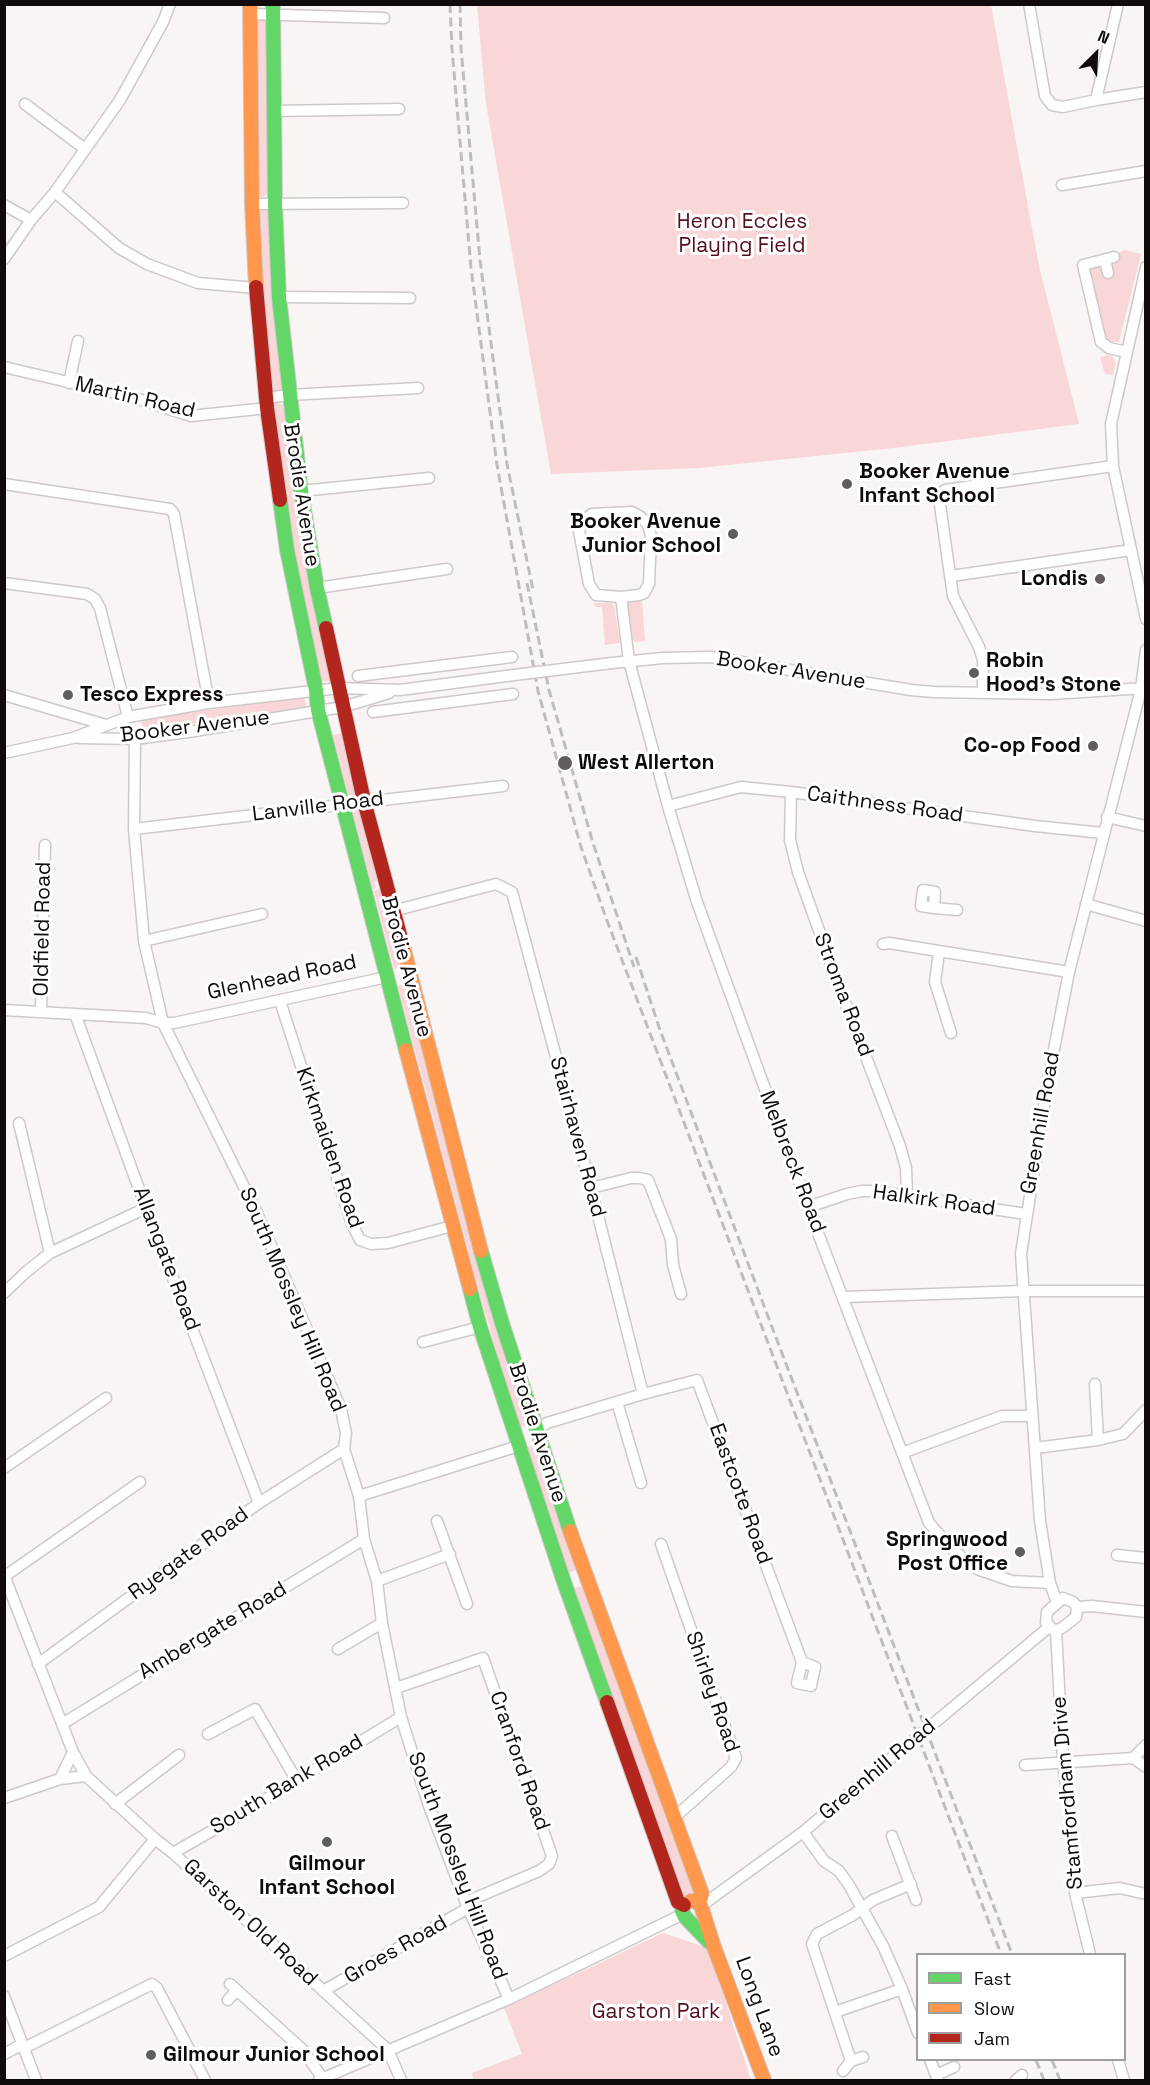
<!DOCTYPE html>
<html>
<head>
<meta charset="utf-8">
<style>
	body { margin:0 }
	#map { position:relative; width:1150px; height:2085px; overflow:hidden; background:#faf5f5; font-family:"Space Grotesk",sans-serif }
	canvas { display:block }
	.frame { position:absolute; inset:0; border:6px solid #100a0b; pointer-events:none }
	.legend { position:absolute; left:916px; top:1953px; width:210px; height:108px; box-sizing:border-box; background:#fff; border:2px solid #9f9d9d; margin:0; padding:8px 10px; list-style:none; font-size:18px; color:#100a0b }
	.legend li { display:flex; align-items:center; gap:12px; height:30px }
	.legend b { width:30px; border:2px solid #9f9d9d }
	.north { position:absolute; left:1066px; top:24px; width:60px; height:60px; -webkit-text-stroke:4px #fff; paint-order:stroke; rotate:24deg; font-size:16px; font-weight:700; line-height:24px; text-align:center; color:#100a0b }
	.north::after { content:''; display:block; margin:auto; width:21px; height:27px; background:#100a0b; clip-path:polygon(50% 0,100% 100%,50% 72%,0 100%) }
</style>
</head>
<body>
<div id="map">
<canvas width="1150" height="2085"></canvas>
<div class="frame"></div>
<ul class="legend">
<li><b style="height:8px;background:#63d668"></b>Fast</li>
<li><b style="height:8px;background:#ff974d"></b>Slow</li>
<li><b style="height:8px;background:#b3261e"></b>Jam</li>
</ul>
<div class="north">N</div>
</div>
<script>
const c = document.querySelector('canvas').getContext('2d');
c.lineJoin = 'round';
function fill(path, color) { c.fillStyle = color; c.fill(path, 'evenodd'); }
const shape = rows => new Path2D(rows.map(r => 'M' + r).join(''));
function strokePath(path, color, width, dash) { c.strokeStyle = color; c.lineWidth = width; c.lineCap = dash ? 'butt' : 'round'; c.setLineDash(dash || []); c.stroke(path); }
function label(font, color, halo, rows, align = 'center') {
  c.font = font + ' "Space Grotesk",sans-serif'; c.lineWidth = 6; c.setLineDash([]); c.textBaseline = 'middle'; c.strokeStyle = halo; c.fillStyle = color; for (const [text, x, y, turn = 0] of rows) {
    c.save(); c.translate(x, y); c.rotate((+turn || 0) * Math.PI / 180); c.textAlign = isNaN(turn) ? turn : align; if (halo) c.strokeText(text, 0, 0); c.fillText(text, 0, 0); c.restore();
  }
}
const green = shape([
	[477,5,991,5,1039,266,1079,424,894,448,699,468,551,474,486,104],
	[260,18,266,18,269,192,264,197,259,197,257,22],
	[263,208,269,209,282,390,280,393,274,394,270,389,258,212],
	[1125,250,1141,254,1119,342,1112,342,1106,338,1088,274,1092,267,1097,266,1102,269,1111,266,1118,260,1116,253],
	[1108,355,1112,356,1116,362,1113,375,1105,374,1100,357],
	[276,402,283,405,332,680,329,681,322,681,319,676,283,493,274,404],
	[642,600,645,641,634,642,626,606,629,601],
	[594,603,611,603,614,605,620,643,605,645,602,607,595,607],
	[304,697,307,708,143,731,141,719],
	[345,733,361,797,349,797,333,735],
	[362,806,379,880,374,882,376,888,373,889,352,809,352,808],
	[385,887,406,966,394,969,374,891],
	[410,983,530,1424,518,1428,475,1276,398,986],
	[534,1444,537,1445,578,1570,566,1573,525,1448],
	[584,1585,698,1892,683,1898,572,1589],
	[663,1933,708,1948,751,2080,473,2080,472,2073,522,2054,504,2008]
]);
const street = shape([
	[1029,4,1045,96,1052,105,1063,107,1096,100,1146,92],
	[250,14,384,18],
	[1096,100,1118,4],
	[25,104,85,149],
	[274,111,399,109],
	[1062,185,1146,171],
	[55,192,119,248,147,264,198,283,256,288],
	[252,204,403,203],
	[4,205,31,220],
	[1114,257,1083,265,1101,342,1109,348,1127,352],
	[4,259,31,220,55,192,120,100,163,22,170,4],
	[1105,260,1108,273],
	[1146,267,1111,424,1113,466,1146,619],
	[279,297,410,298],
	[4,367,132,397,191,416,267,408],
	[69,383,78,341],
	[266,398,289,395,418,388],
	[4,484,170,509,174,514,209,703],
	[301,491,429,478],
	[951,576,1131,550],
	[4,583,87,594,95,599,100,608,128,717],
	[317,588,447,569],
	[621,597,639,595,644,593,649,584,651,536,648,525,641,517,632,512,592,514,584,520,579,531,589,584,596,595,621,597,629,661,668,806,697,902,808,1207,929,1523,954,1551,977,1569,1012,1581,1050,1583],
	[612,663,663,658,711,657,911,690,934,692,1051,694,1145,688],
	[358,676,512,657],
	[983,693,983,660,979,647,953,596,939,498,941,493,945,490,1113,466],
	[4,695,106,725],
	[373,712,513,694],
	[79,738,135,739,188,732,343,707,389,693],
	[135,739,134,829,144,941,163,1023,257,1213,341,1409,346,1433,344,1449,359,1496,364,1539,377,1581,382,1623,401,1717,429,1806,468,1908,509,1999],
	[4,753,73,738,128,717,209,703,339,688,400,690,514,675],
	[791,792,790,840,798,872,840,989,900,1146,906,1168,907,1196],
	[668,806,741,787,791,792,1035,826,1103,833],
	[1107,817,1146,826],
	[134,829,503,786],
	[1086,904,1146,921],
	[934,908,935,892,923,890,921,906,934,908,957,910],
	[393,911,496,884,512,892,591,1188,643,1394,547,1423,537,1430],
	[144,941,262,914],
	[883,944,889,943,1069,972],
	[939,952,935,982,951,1033],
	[280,1001,352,1224,360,1240,371,1244,388,1243,452,1226],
	[4,1010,146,1018,163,1023,174,1023,387,977],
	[41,1012,45,845],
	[75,1014,146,1208,259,1503],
	[19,1123,50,1253],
	[591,1188,631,1178,639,1178,648,1180,671,1239,673,1265,681,1294],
	[808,1207,847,1194,862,1191,875,1191,1026,1214],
	[4,1293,26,1272,50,1253,146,1208],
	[844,1297,1024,1291,1146,1291],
	[423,1342,480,1327],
	[1095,1384,1098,1440],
	[643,1394,697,1380,802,1662,815,1667,811,1686,797,1683,802,1662],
	[617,1402,641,1483],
	[1035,1448,1098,1440,1123,1434,1146,1410],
	[902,1453,1002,1416,1032,1416],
	[4,1468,106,1398],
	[359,1496,512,1448,518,1442],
	[437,1521,467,1604],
	[661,1544,736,1758,731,1767,675,1817],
	[1117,1555,1146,1558],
	[4,1575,73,1752,86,1776,155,1839,173,1853,388,2050,401,2080],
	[5,1576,140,1482],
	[377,1581,450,1554],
	[1063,1598,1073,1602,1077,1607,1076,1617,1062,1628,1056,1630,1052,1629,1046,1622,1047,1612,1063,1598],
	[1057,1603,1050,1583,1040,1521,1021,1254,1048,1080,1069,972,1141,689,1146,650],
	[1077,1607,1092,1606,1146,1612],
	[1056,1630,1063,1762,1071,1822,1075,1893,1090,1954],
	[338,1649,382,1623],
	[38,1664,259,1503,344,1449],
	[396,1688,483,1658,552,1856,549,1864,539,1871,466,1902],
	[939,1719,1049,1627],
	[62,1724,364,1539],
	[208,1734,255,1709,297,1781],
	[1133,1758,1146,1767],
	[1025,1765,1133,1758,1146,1745],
	[60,1779,73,1752],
	[4,1798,60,1779,86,1776],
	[115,1804,179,1755],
	[803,1832,824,1861,839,1871,849,1885,883,1946,902,1989,918,2033],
	[892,1836,916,1900],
	[173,1853,243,1813,401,1717],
	[1075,1893,1120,1888,1146,1894],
	[701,1906,803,1832,889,1760],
	[4,1956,99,1907,155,1839],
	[230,1984,303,2050,323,2079],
	[323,1991,468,1908],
	[4,1996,36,2080],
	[228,2000,237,1990],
	[835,2012,902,1989],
	[24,2048,152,1984,157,1988,205,2080],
	[4,2054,23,2044],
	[930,2060,938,2080],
	[1118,2060,1124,2080],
	[851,2061,812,1944,817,1934,853,1915,873,1900,911,1884],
	[843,2071,851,2061,863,2057],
	[936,2075,954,2067],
	[319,2080,509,1999,683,1914],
	[1016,2080,1022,2075]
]);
const fast = shape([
	[273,4,275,203,279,297,301,491,317,588,326,628],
	[280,500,287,550,316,690,318,710,406,1050],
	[481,1251,502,1323,570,1531],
	[470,1289,480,1327,564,1582,607,1702],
	[684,1905,682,1911,685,1917,709,1942]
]);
const slow = shape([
	[250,4,252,204,256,287],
	[403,946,481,1251],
	[406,1050,470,1289],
	[570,1531,702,1894,699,1903],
	[691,1901,696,1901,701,1906,714,1947,764,2080]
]);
const jam = shape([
	[256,287,267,408,280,500],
	[326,628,364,801,403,946],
	[607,1702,678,1902,684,1905]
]);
const rail = shape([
	[450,4,452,49,471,268,497,465,538,691,581,847,606,918,1001,1954],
	[460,4,461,48,480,260,507,464,533,590],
	[527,583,549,690,593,843,634,967],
	[636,957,660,1030,775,1335,1012,1954],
	[1036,2060,1044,2080],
	[1052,2060,1060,2080]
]);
const streetBridge = shape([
	[514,675,612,663],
	[889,1760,939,1719]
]);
const markers = [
	[847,484,6,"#625c5d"],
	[733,534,6,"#625c5d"],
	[1100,579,6,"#625c5d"],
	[974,673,6,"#625c5d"],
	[68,695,6,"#625c5d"],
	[1093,746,6,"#625c5d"],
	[565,763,8,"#625c5d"],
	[1020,1552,6,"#625c5d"],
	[327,1842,6,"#625c5d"],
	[151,2055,6,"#625c5d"]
];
const parkNames = [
	["Heron Eccles",742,222],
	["Playing Field",742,246],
	["Garston Park",656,2012]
];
const streetNames = [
	["Martin Road",135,398,13],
	["Brodie Avenue",301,495,81],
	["Booker Avenue",791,671,9],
	["Booker Avenue",195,727,-7],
	["Caithness Road",885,805,8],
	["Lanville Road",318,807,-7],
	["Oldfield Road",43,929,-89],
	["Brodie Avenue",406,967,75],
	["Glenhead Road",282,978,-12],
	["Stroma Road",843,995,69],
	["Greenhill Road",1041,1123,-80],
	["Stairhaven Road",577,1137,75],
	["Kirkmaiden Road",329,1148,71],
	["Melbreck Road",792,1162,69],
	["Halkirk Road",934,1201,8],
	["Allangate Road",166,1259,69],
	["South Mossley Hill Road",292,1300,67],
	["Brodie Avenue",537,1433,72],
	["Eastcote Road",740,1494,70],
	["Ryegate Road",189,1554,-36],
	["Ambergate Road",213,1631,-31],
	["Shirley Road",712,1692,71],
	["Cranford Road",519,1761,71],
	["Greenhill Road",878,1770,-40],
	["South Bank Road",287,1785,-31],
	["Stamfordham Drive",1068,1793,-95],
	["South Mossley Hill Road",457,1866,69],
	["Garston Old Road",250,1923,43],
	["Groes Road",396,1950,-30],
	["Long Lane",759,2007,70]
];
const poiNames = [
	["Booker Avenue",859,472],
	["Infant School",859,496],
	["Booker Avenue",721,522,"right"],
	["Junior School",721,546,"right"],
	["Londis",1088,579,"right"],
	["Robin",986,661],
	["Hood's Stone",986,685],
	["Tesco Express",80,695],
	["Co-op Food",1081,746,"right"],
	["West Allerton",578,763],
	["Springwood",1008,1540,"right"],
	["Post Office",1008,1564,"right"],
	["Gilmour",327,1864,"center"],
	["Infant School",327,1888,"center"],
	["Gilmour Junior School",163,2055]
];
fill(green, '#f9d6d7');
strokePath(street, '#cec9c9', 13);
strokePath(fast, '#cec9c9', 16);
strokePath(slow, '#cec9c9', 16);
strokePath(jam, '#cec9c9', 16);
strokePath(street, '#fefefe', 10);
strokePath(fast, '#63d668', 14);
strokePath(slow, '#ff974d', 14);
strokePath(jam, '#b3261e', 14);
strokePath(rail, '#bebdbd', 3, [9, 4.5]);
strokePath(streetBridge, '#cec9c9', 13, []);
strokePath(streetBridge, '#fefefe', 10);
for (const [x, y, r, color] of markers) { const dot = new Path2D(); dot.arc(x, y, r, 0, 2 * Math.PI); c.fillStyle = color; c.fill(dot); strokePath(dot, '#fff', 2); }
label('21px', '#550e1c', '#fff', parkNames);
label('21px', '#100a0b', '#fff', streetNames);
label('bold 21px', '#100a0b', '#fff', poiNames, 'left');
</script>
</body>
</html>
